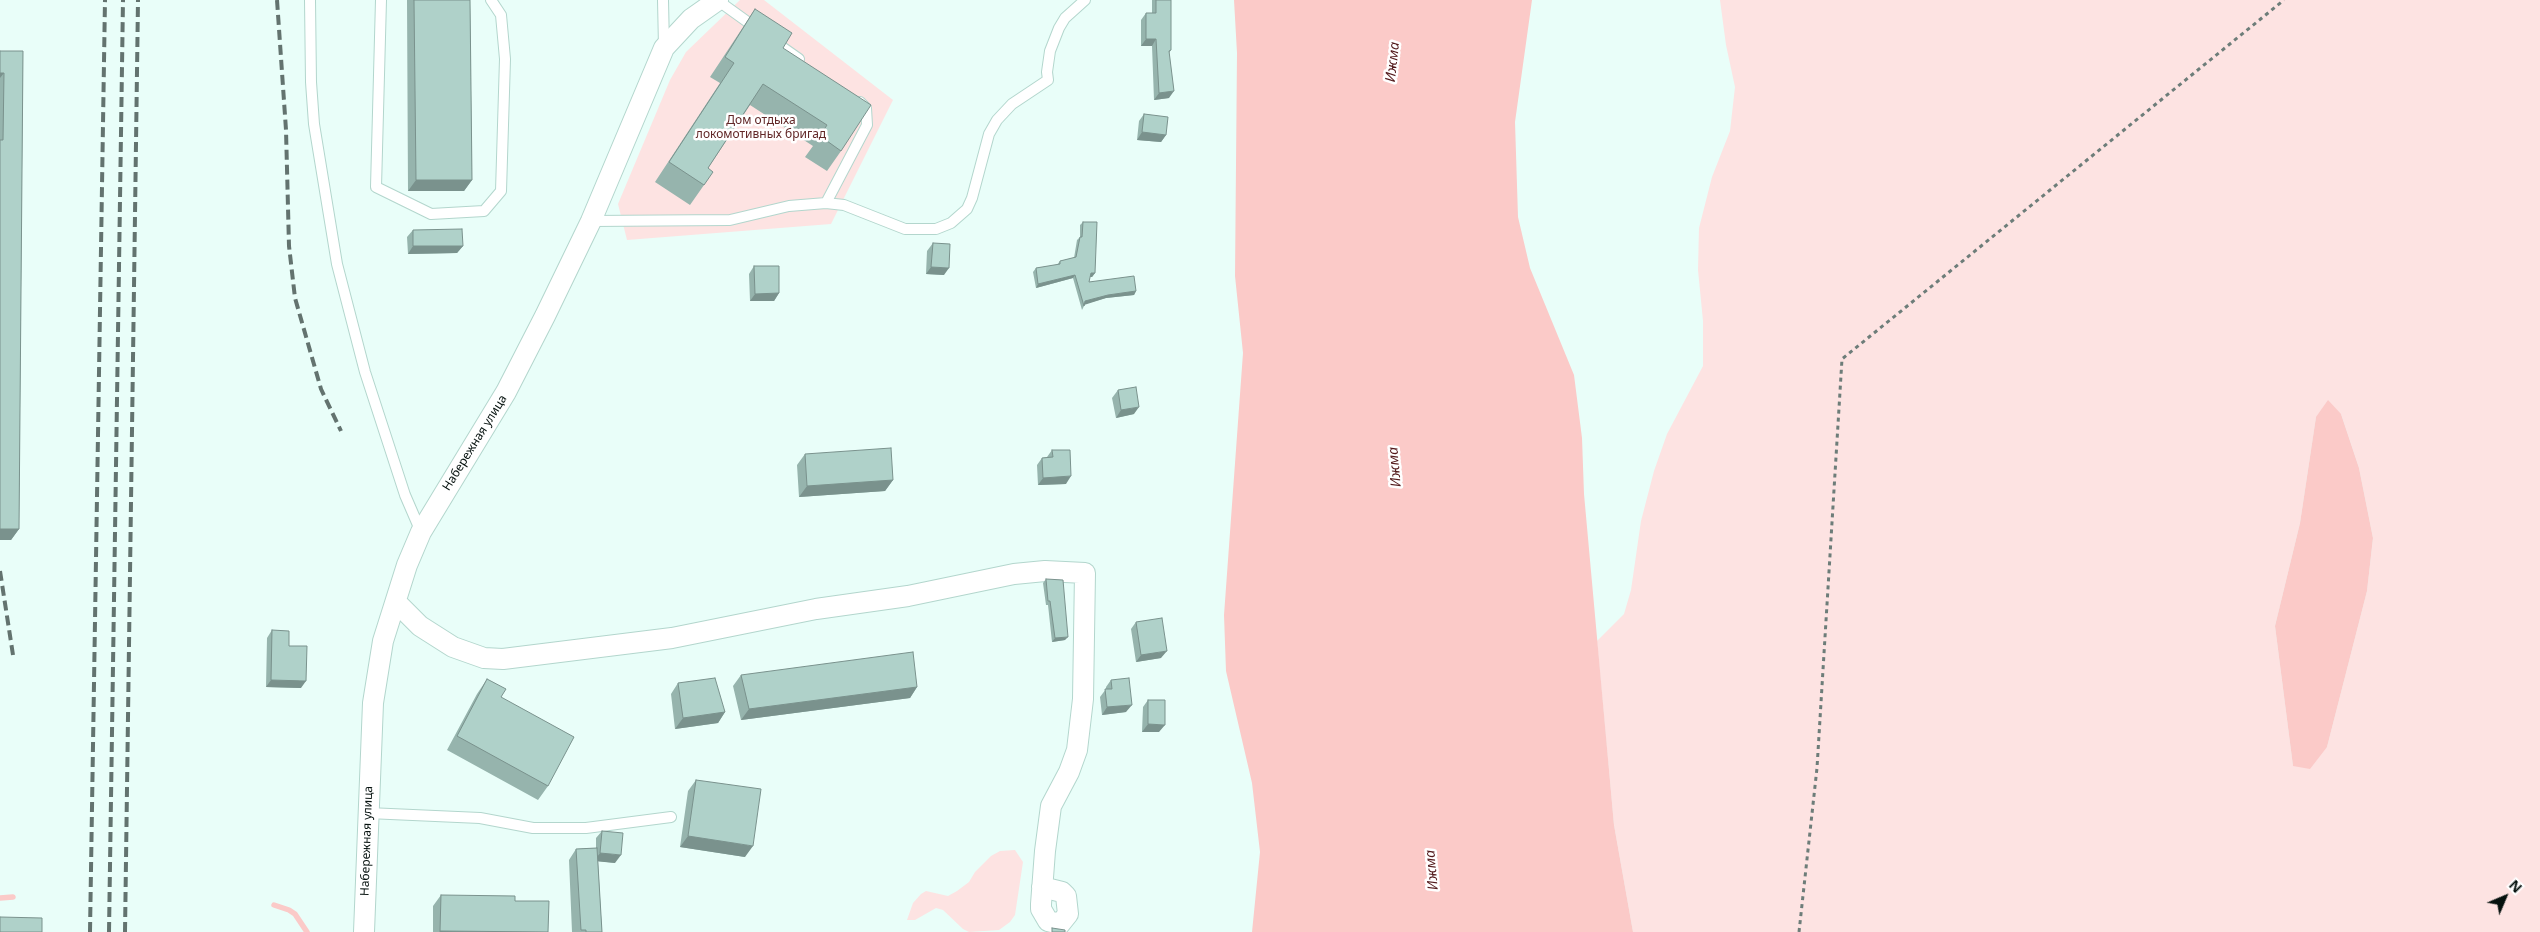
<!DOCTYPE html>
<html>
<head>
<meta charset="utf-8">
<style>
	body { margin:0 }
	#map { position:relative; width:2540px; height:932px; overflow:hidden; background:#e9fef9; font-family:"Noto Sans",sans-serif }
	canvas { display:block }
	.north { position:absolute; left:2480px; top:872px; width:50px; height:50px; -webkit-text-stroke:4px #fff; paint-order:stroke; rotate:45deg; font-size:14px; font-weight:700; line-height:20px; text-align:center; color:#05110e }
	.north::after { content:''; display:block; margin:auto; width:18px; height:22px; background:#05110e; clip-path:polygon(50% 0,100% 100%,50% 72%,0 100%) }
</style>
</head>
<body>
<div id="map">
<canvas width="2540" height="932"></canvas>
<div class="north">N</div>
</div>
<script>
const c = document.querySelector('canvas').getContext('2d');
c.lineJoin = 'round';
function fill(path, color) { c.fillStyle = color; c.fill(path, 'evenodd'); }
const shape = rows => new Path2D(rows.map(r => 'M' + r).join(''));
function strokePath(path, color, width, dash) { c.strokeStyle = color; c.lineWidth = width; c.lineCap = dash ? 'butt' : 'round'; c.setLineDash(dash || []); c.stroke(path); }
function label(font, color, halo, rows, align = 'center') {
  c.font = font + ' "Noto Sans",sans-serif'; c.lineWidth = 5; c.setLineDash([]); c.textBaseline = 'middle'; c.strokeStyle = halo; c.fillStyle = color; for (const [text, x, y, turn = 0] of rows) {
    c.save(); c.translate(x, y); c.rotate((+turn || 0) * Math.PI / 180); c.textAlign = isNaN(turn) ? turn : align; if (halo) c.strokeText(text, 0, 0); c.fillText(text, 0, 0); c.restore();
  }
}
const green = shape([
	[740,0,764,0,893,100,831,224,627,240,618,204,670,80,686,52],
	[1720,0,2540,0,2540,932,1633,932,1614,825,1597,641,1624,614,1631,590,1641,521,1654,471,1667,434,1703,366,1703,321,1698,270,1699,228,1712,177,1730,131,1735,87,1726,45],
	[2341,414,2359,468,2373,538,2367,591,2327,747,2293,766,2275,626,2300,523,2316,417],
	[1015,850,1023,862,1015,915,1010,922,999,930,969,932,963,929,943,910,936,908,915,920,907,920,913,903,921,894,926,891,948,896,957,891,969,882,975,872,991,856,1000,851]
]);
const water = shape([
	[1234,0,1532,0,1515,122,1518,217,1530,268,1574,375,1582,438,1584,494,1614,825,1633,932,1252,932,1260,852,1252,783,1226,671,1224,615,1243,353,1235,276,1237,53],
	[2328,400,2341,414,2359,468,2373,538,2367,591,2327,747,2310,769,2293,766,2275,626,2300,523,2316,417]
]);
const stream = shape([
	[0,898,13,897],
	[274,905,289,910,295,914,307,932]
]);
const path = shape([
	[1799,932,1817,768,1842,359,2284,0]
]);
const lane = shape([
	[310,0,311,82,314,124,337,264,365,372,405,495,421,532],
	[381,0,376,187,431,214,484,211,501,191,505,59,501,15,491,0],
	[663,0,664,47],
	[717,0,756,28],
	[772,40,799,59],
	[826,203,867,125,866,108,860,102],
	[591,221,730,220,789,206,826,203,844,205,905,229,936,229,951,223,967,209,972,198,989,134,997,120,1012,104,1048,80,1047,72,1050,51,1059,28,1065,18,1085,0],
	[368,813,480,818,533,828,586,828,671,817]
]);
const street = shape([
	[396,602,420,626,453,647,484,658,503,659,672,638,816,609,908,596,1014,574,1045,571,1085,573,1083,699,1077,750,1069,772,1051,806,1045,851,1041,904,1041,909,1048,921,1060,924,1068,914,1066,896,1062,892,1042,887],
	[364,932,373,703,383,641,407,565,421,532,506,392,545,316,591,221,664,48,691,19,718,0]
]);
const rail = shape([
	[277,0,286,130,289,246,295,298,321,389,341,431],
	[0,571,13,655],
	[90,932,105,0],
	[109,932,123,0],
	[125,932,138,0]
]);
const wall = shape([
	[407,0,470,0,472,180,464,191,408,191],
	[1152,0,1171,0,1171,50,1169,53,1169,98,1154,100,1152,46,1141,46,1141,20,1146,13,1152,13],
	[755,9,783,48,841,151,827,171,805,157,813,146,750,105,708,168,704,185,690,205,655,182,720,83,710,77],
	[0,51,23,51,19,529,11,540,0,540],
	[1144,114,1166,135,1161,142,1137,140,1139,121],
	[1083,222,1095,273,1092,277,1090,277,1089,282,1136,291,1134,295,1106,298,1085,304,1082,310,1073,278,1036,288,1033,272,1036,268,1057,265,1060,261,1074,258,1077,240,1080,237,1080,225],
	[413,230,463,246,457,253,408,254,407,237],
	[933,243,944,275,926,274,927,251],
	[754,266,779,293,774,301,750,301,749,274],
	[1118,390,1134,414,1116,418,1112,398],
	[1052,450,1066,484,1038,485,1037,465,1042,458,1047,457],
	[805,454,893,480,885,491,799,497,797,465],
	[1046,579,1065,640,1052,642,1048,605,1046,605,1043,583],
	[1136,622,1161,658,1136,662,1131,629],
	[272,630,289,646,301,688,266,687,267,638],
	[741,675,917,687,910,698,741,720,733,686],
	[487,679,548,786,538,800,447,750,477,694],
	[1111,680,1126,712,1102,715,1100,697,1106,689,1106,687],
	[678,683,725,712,718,723,675,729,671,694],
	[1148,700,1159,732,1142,732,1143,707],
	[696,780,745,857,680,847,688,791],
	[602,831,615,863,598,861,602,932,572,932,569,860,576,849,596,848,596,838],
	[441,895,515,901,548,932,433,932,433,906]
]);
const shadedWall = shape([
	[1146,39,1156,39,1152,46,1141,46],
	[0,73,4,73,0,78],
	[1174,91,1169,98,1154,100,1159,93],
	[1142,132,1166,135,1161,142,1137,140],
	[416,180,472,180,464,191,408,191],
	[413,246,463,246,457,253,408,254],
	[931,267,949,268,944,275,926,274],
	[1091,273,1095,273,1092,277,1088,277],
	[1075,275,1073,278,1036,288,1038,284],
	[1136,291,1134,295,1106,298,1084,305,1085,301,1108,295],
	[779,293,774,301,750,301,755,294],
	[1139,407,1134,414,1116,418,1121,410],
	[1071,476,1066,484,1038,485,1043,478],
	[893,480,885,491,799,497,807,486],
	[0,529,19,529,11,540,0,540],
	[1068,637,1065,640,1052,642,1055,638],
	[1167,651,1161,658,1136,662,1141,655],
	[271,680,306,681,301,688,266,687],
	[917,687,910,698,741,720,749,709],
	[1132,705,1126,712,1102,715,1107,707],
	[725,712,718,723,675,729,683,718],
	[1148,724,1165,725,1159,732,1142,732],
	[688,836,753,846,745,857,680,847],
	[600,853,621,855,615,863,594,861],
	[440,931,548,932,439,932]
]);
const building = shape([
	[414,0,470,0,472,180,416,180,414,0],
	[1156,0,1171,0,1171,50,1169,51,1174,91,1159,93,1156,39,1146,39,1146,13,1156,13,1156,0],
	[755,9,792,33,783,48,871,105,841,151,820,136,827,125,763,84,708,168,713,172,704,185,669,162,734,63,725,57,755,9],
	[0,51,23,51,19,529,0,529,0,140,3,140,4,73,0,73,0,51],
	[1144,114,1168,117,1166,135,1142,132,1144,114],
	[1083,222,1097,222,1095,273,1091,273,1089,282,1134,276,1136,291,1108,295,1085,301,1084,306,1075,275,1038,284,1036,268,1060,264,1060,261,1076,257,1080,237,1082,237,1083,222],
	[462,229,463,246,413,246,413,230,462,229],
	[933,243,950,244,949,268,931,267,933,243],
	[754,266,779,266,779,293,755,294,754,266],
	[1136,387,1139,407,1121,410,1118,390,1136,387],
	[891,448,893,480,807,486,805,454,891,448],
	[1052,450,1070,450,1071,476,1043,478,1042,458,1053,457,1052,450],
	[1046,579,1063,580,1068,637,1055,638,1050,601,1048,601,1046,579],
	[1162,618,1167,651,1141,655,1136,622,1162,618],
	[272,630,289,631,289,646,307,646,306,681,271,680,272,630],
	[913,652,917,687,749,709,741,675,913,652],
	[715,678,725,712,683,718,678,683,715,678],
	[1129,678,1132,705,1107,707,1105,689,1112,689,1111,680,1129,678],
	[487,679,506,689,501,697,574,737,548,786,457,736,487,679],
	[1148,700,1165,700,1165,725,1148,724,1148,700],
	[696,780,761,789,753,846,688,836,696,780],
	[602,831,623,833,621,855,600,853,602,831],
	[597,848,602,932,586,932,586,930,581,930,576,849,597,848],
	[441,895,515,896,515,901,549,901,548,932,440,931,441,895],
	[0,917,42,918,42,932,0,932,0,917],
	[1052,928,1065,930,1065,932,1052,932,1052,928]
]);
const parkNames = [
	["Дом отдыха",761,121],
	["локомотивных бригад",761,135]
];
const streetNames = [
	["Набережная улица",475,443,-58],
	["Набережная улица",367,841,-88]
];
const waterNames = [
	["Ижма",1393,62,-84],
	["Ижма",1395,467,-95],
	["Ижма",1432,870,-95]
];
fill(green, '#fde3e2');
fill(water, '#fbcac8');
strokePath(stream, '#fbcac8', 5.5);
strokePath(lane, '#b3d6cd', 12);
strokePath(street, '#b3d6cd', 22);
strokePath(path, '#6d7d79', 3, [4, 4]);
strokePath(lane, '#fff', 10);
strokePath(street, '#fff', 20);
strokePath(rail, '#63736f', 4, [10, 5]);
fill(wall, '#96b4ad');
fill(shadedWall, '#7a928d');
fill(building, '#afd1c9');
strokePath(building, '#7a928d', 1);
label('12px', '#612727', '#fff', parkNames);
label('12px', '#05110e', '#fff', streetNames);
label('italic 14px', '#52191b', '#fff', waterNames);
</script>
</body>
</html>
